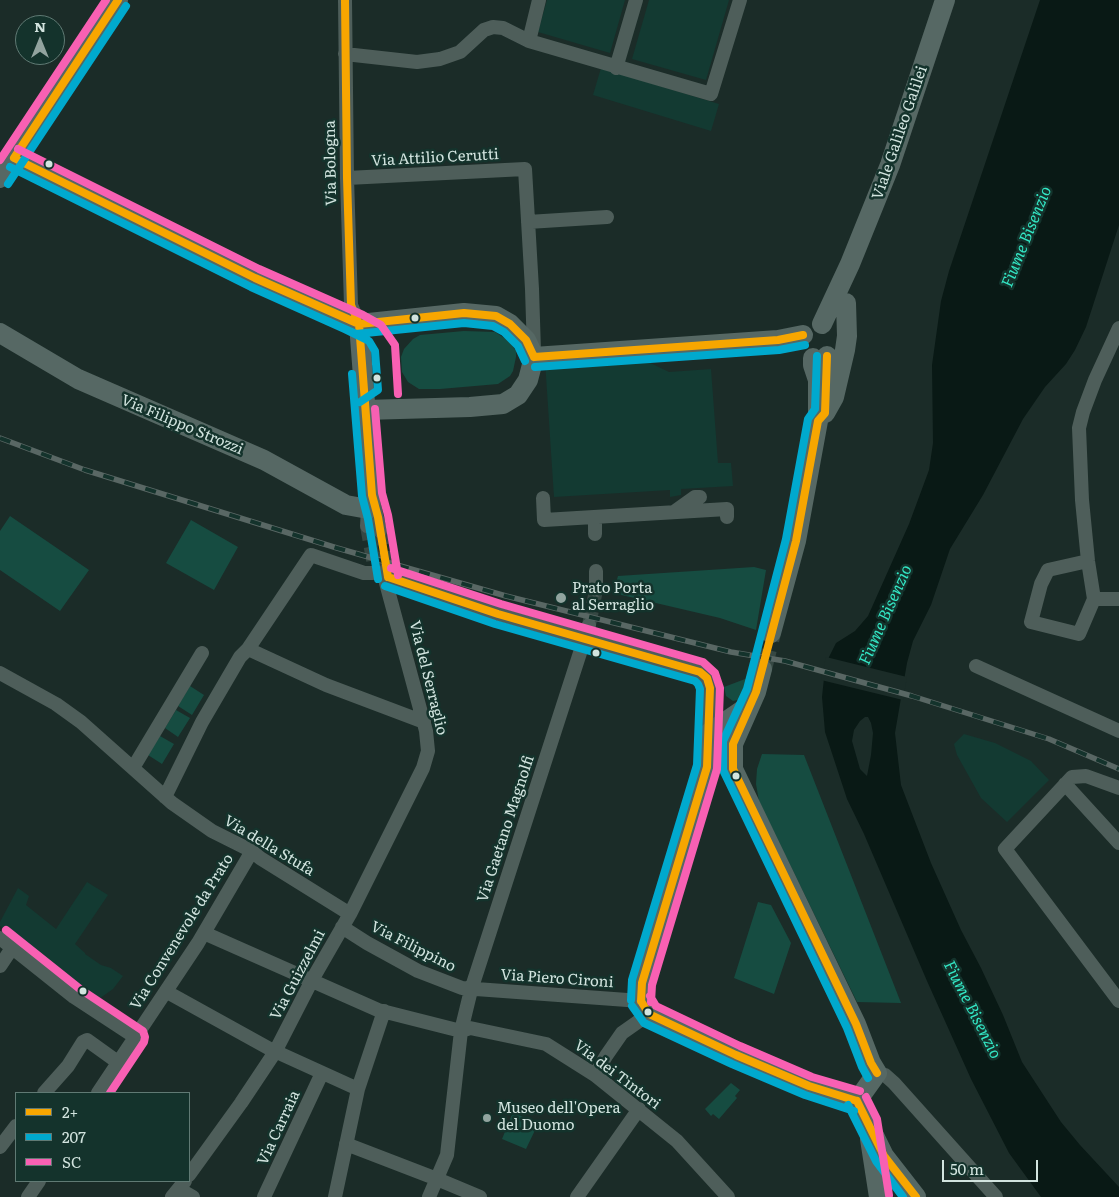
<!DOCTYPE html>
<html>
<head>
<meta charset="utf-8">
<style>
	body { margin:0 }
	#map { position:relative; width:1119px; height:1197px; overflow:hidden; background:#1b2c28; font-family:Literata,serif }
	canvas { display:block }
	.legend { position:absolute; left:15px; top:1092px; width:175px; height:90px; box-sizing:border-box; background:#14332c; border:1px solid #607a74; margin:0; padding:6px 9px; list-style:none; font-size:15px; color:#d2e4df }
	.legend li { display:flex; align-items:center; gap:10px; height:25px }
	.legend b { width:25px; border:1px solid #607a74 }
	.north { position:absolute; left:15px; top:15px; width:50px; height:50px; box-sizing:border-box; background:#14332c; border:1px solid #607a74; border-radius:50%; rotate:0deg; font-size:14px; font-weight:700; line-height:20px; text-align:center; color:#d2e4df }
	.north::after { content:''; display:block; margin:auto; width:18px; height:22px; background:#92a49f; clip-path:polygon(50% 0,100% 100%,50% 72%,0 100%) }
	.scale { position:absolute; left:942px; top:1160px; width:96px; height:22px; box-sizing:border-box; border:2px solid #d2e4df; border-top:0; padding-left:6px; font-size:15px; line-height:18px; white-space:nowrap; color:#d2e4df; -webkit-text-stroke:4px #14332c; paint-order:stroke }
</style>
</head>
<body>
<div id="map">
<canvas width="1119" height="1197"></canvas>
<ul class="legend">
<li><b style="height:6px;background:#f7a600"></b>2+</li>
<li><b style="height:6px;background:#00a9ce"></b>207</li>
<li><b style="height:6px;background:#f860b3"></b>SC</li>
</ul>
<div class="north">N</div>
<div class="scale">50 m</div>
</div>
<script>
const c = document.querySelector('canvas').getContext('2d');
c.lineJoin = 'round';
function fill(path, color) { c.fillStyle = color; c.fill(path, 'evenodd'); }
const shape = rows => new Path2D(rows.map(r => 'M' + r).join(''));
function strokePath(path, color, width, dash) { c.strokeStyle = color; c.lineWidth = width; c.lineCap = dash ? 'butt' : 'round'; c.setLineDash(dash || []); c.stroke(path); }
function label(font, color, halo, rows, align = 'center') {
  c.font = font + ' Literata,serif'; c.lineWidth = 5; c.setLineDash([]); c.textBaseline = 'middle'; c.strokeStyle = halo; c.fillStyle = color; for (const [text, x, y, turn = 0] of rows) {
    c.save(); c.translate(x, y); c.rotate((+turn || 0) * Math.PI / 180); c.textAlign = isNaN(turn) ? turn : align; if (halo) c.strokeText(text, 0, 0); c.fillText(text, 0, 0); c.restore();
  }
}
const built = shape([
	[547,0,625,0,610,53,538,32],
	[649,0,729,0,706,80,632,59],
	[601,68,719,104,711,131,593,95],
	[636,356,669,372,711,369,718,463,731,463,733,486,681,489,681,495,670,497,670,490,554,497,545,361],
	[964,734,995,743,1031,761,1049,780,1007,822,981,798,957,755,954,744],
	[87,882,108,895,75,944,85,953,85,954,101,965,111,968,123,976,113,989,96,1001,0,926,0,922,18,888,29,896,26,905,56,929]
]);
const green = shape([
	[464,331,495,332,509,341,516,351,516,357,513,371,510,376,498,384,440,389,419,389,408,382,402,372,401,357,404,349,413,339,420,335],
	[10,516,89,570,60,611,0,570,0,531],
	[191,520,238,547,214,590,166,563],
	[754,567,766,570,756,630,720,618,613,593,618,576],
	[753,676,742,699,733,701,726,696,724,687],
	[190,686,204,695,192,715,178,706],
	[176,710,190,718,178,737,165,728],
	[160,736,174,744,162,764,148,755],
	[762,754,804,755,901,1003,857,1002,759,801,756,784,757,769],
	[758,902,771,905,791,943,774,994,734,978],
	[731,1083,740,1090,735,1096,737,1098,719,1119,713,1114,711,1116,705,1109],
	[513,1112,538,1124,526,1149,502,1139]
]);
const water = shape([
	[1040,0,1119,0,1119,225,1086,327,1075,350,1066,364,1045,387,1023,419,983,495,950,549,931,605,913,641,907,663,895,733,901,785,931,863,961,930,981,968,1003,1015,1022,1062,1061,1122,1080,1145,1119,1187,1119,1197,1041,1197,1009,1153,971,1079,927,981,864,834,847,799,825,732,822,697,824,678,829,657,836,643,855,631,868,616,909,524,929,470,933,443,932,365,941,301,949,271],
	[865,717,868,717,871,723,873,733,871,755,867,776,860,769,852,741,854,730,860,721]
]);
const pier = shape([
	[826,657,907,677,903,700,821,680]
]);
const streetTunnel = shape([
	[367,526,374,565],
	[380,531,386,570],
	[589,625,596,590]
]);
const secondaryTunnel = shape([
	[762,669,771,633]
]);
const street = shape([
	[345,0,347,178,351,305,359,324],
	[539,0,529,41,711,94,740,0],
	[345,54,417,62,440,59,460,52,484,30,493,27,503,28,529,41],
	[616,68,636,0],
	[347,178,525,169,532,289,534,351],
	[528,222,607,217],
	[1119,328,1095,380,1083,412,1079,428,1082,500,1088,561,1094,599,1119,599],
	[372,496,380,531],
	[543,498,544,520,727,509,727,517],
	[674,512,695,497,700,497],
	[595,517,595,534],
	[367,526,368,509],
	[1088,561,1048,570,1041,584,1031,622,1079,634,1094,599],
	[388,577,498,614,700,672,707,678,710,688,709,733],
	[596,590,596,571],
	[248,649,326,685,424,722],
	[976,666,1119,731],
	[0,673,56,704,81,722,172,803,212,831,252,851,260,858,350,914],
	[133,768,202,653],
	[1065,784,1119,843],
	[1119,788,1086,776,1072,777,1005,849,1119,1001],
	[165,797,202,722,240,657,248,649,311,555,364,573,373,573],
	[342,927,367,943,418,971,462,988,641,1001],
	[204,933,378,1010,461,1031],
	[0,938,74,997,135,1037],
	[0,966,12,948],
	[167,992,270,1049,358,1089,335,1197],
	[461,1031,470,1028,546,1044,595,1075,677,1141,728,1197],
	[877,1073,885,1075,894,1083,996,1197],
	[595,1075,606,1056,622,1033,649,1014],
	[358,1089,384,1011],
	[44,1093,68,1066,83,1042,87,1040,119,1063],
	[98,1093,198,943,252,851],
	[346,1144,437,1179,480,1197],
	[0,1147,16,1126],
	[189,1175,241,1103,275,1052,312,980,350,914,423,768,428,751,426,731,386,583,388,577,386,570],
	[179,1189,193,1197],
	[28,1197,39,1181],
	[172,1197,185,1181],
	[264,1197,322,1073],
	[429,1197,447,1155,461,1031,471,990,589,625],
	[577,1197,639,1109]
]);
const secondary = shape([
	[14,158,255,278,359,324,464,313,496,316,510,324,526,340,534,357,528,380,518,395,503,404,470,407,365,410],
	[0,178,118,0],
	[822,324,850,264,890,165,945,0],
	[0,333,78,379,264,460,346,505,368,509,372,495,359,324],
	[534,357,778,340,803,335],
	[827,392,827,356],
	[825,413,834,397,845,350,847,336,846,303],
	[771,633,796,541,818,421,818,380,813,365,813,358],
	[762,669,756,692,733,744,733,769,856,1024,871,1063,877,1073,857,1101],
	[750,705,709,733,707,767,642,983,641,1001,649,1014,736,1055,809,1086,857,1101],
	[857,1101,884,1156,916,1197],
	[870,1139,879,1197]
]);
const rail = shape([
	[0,438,85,470,337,548,506,596,731,652,785,661,912,696,1049,739,1119,769]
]);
const bus1 = shape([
	[345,0,347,178,351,305,359,324,372,495,378,517,388,577],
	[14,158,255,278,359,324,464,313,496,316,510,324,526,340,534,357],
	[14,158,118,0],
	[827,356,825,413,818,421,796,541,756,692,733,744,733,769,856,1024,871,1063,877,1073],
	[534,357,778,340,803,335],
	[388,577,498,614,700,672,707,678,710,688,707,767,642,983,641,1001],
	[641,1001,649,1014,736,1055,809,1086,857,1101],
	[857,1101,884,1156,916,1197]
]);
const bus2 = shape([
	[10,167,251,287,356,334,464,323,493,326,504,332,518,346,525,361],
	[8,184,126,6],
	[330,322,369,341,375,351,378,390,360,402],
	[817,356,815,409,808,419,786,539,747,689,723,741,723,770,847,1028,862,1067,868,1078],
	[535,367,779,350,805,345],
	[352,374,362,496,368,519,378,579],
	[385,586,495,624,695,681,698,684,700,689,697,765,632,980,631,1000],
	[632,1006,644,1023,732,1064,805,1095,854,1111],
	[848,1105,876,1161,903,1197]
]);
const bus3 = shape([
	[18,149,259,269,363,315,381,325,395,345,398,394],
	[0,160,106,0],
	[375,409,382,493,388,515,398,575],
	[391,568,501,604,703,662,715,673,720,688,717,769,652,985,651,1002],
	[6,930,80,989,143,1031,145,1037,144,1042,110,1093],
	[650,996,656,1006,740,1046,812,1077,860,1091],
	[866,1097,877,1119,889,1195]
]);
const markers = [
	[49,164,4.5,"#d2e4df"],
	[415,318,4.5,"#d2e4df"],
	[377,378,4.5,"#d2e4df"],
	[561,598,6,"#92a49f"],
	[596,653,4.5,"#d2e4df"],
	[736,776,4.5,"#d2e4df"],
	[83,991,4.5,"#d2e4df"],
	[648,1012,4.5,"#d2e4df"],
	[487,1118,5,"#92a49f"]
];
const streetNames = [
	["Viale Galileo Galilei",900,133,-71],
	["Via Attilio Cerutti",435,158,-3],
	["Via Bologna",331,163,-91],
	["Via Filippo Strozzi",182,425,23],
	["Via del Serraglio",428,678,76],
	["Via Gaetano Magnolfi",506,829,-72],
	["Via della Stufa",269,846,31],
	["Via Convenevole da Prato",182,932,-58],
	["Via Filippino",413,947,27],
	["Via Guizzelmi",298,975,-62],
	["Via Piero Cironi",557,979,4],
	["Via dei Tintori",617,1075,37],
	["Via Carraia",279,1128,-65]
];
const poiNames = [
	["Prato Porta",572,589],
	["al Serraglio",572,606],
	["Museo dell'Opera",497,1109],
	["del Duomo",497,1126]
];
const waterNames = [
	["Fiume Bisenzio",1027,237,-68],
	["Fiume Bisenzio",886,615,-66],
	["Fiume Bisenzio",972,1010,63]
];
fill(built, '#133a32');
fill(green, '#164c41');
fill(water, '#091915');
fill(pier, '#1b2c28');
strokePath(streetTunnel, '#364843', 14, [14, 7]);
strokePath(secondaryTunnel, '#364843', 20, [20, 10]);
strokePath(street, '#4e5e5a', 14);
strokePath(secondary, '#566864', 20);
strokePath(rail, '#596764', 5.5);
strokePath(rail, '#14332c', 4, [11]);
strokePath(bus1, '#f7a600', 8);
strokePath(bus2, '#00a9ce', 8);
strokePath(bus3, '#f860b3', 8);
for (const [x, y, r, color] of markers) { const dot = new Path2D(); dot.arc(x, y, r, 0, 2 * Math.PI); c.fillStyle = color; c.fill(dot); strokePath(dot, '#14332c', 2); }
label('15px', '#d2e4df', '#14332c', streetNames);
label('15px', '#d2e4df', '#14332c', poiNames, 'left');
label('italic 16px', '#33e7c5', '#14332c', waterNames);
</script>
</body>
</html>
